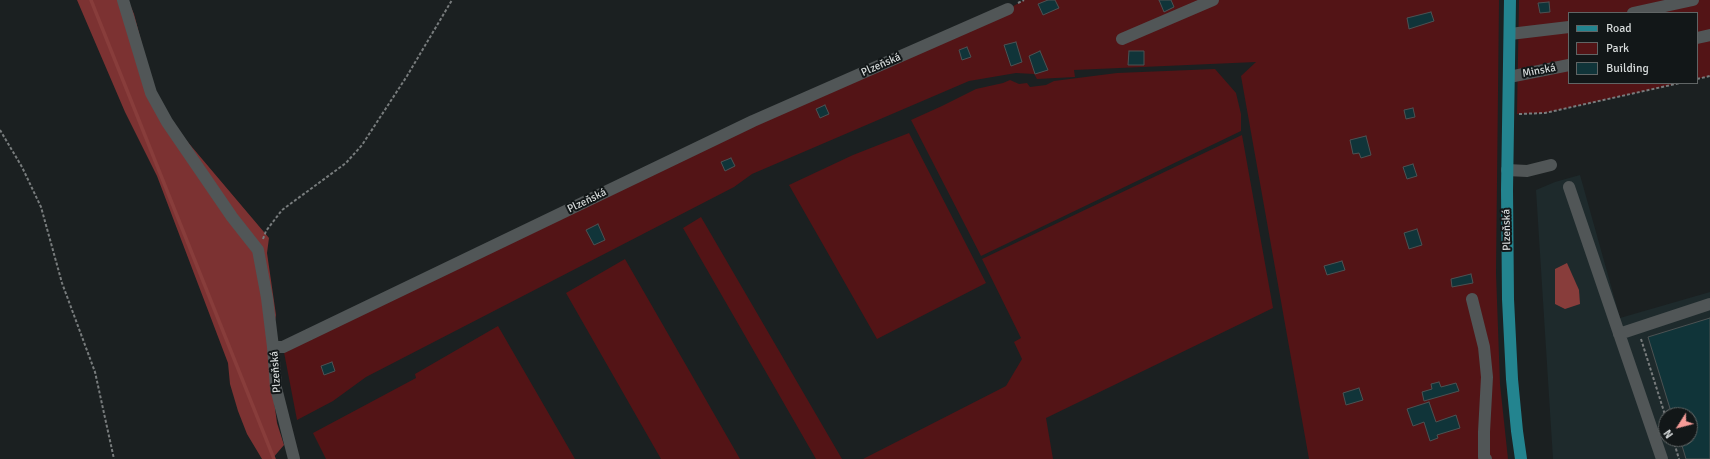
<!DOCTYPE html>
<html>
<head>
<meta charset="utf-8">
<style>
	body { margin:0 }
	#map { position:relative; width:1710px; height:459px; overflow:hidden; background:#1b2021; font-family:Signika,sans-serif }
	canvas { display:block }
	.legend { position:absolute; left:1568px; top:12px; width:130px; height:72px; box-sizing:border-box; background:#121718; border:1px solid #606565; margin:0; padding:5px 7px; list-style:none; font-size:12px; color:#d5d9d9 }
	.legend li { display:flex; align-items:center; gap:8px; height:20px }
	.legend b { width:20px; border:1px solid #606565 }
	.north { position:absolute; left:1658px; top:407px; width:40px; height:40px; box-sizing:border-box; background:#121718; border:1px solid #606565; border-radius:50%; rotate:234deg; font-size:11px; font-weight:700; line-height:16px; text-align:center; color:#d5d9d9 }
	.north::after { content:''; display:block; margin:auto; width:14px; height:18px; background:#f59b97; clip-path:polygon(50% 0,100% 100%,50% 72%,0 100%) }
</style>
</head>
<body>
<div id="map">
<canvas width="1710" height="459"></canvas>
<ul class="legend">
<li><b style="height:5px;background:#23848f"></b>Road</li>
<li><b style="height:11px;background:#531416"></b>Park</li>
<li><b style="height:11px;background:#103439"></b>Building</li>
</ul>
<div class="north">N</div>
</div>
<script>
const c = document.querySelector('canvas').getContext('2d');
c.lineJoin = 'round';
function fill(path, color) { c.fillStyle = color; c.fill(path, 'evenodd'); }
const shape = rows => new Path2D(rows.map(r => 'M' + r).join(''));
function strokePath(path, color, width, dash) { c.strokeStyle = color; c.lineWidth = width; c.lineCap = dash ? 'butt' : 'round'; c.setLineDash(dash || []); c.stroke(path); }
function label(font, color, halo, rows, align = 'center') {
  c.font = font + ' Signika,sans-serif'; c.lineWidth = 4; c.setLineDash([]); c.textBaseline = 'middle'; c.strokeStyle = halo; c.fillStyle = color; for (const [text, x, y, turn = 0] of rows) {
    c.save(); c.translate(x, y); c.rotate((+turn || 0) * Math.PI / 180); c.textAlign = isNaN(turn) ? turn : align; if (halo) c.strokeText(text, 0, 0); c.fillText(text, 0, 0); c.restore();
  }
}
const built = shape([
	[1580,175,1620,318,1710,292,1710,459,1553,459,1536,190,1555,182],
	[1666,415,1690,415,1690,439,1666,439]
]);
const green = shape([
	[1024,0,1499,0,1496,273,1500,384,1508,459,1309,459,1241,76,1256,62,1074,70,1075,77,1037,79,1034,74,1016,73,969,81,752,174,734,187,366,377,333,401,297,420,283,347,753,121,1008,9],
	[1519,0,1710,0,1710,76,1697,79,1697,13,1569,13,1569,83,1680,83,1545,113,1517,114],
	[1215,69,1236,93,1241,114,1241,131,981,256,911,120,942,106,976,89,1003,83,1010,80,1019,84,1027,83,1030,87,1046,85,1054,81,1117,73],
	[909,133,986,283,877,339,789,185,853,155],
	[1242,135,1273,308,1046,418,1053,459,863,459,1006,386,1022,359,1014,342,1021,338,982,259],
	[701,217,842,459,816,459,683,228],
	[625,259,740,459,661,459,566,293],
	[498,326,575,459,326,459,313,433,416,378,415,374]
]);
const forest = shape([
	[77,0,128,0,134,14,151,79,163,107,186,140,269,238,267,253,276,315,268,356,277,423,284,445,272,459,262,459,247,434,238,411,230,384,228,363,157,176,125,112]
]);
const water = shape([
	[1567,263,1579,290,1580,304,1565,309,1555,304,1555,269]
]);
const stream = shape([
	[91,0,274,459]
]);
const building = shape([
	[1048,0,1055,0,1059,8,1043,15,1038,4,1048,0],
	[1159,0,1171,0,1174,7,1164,12,1159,0],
	[1549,2,1550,12,1540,13,1538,3,1549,2],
	[1431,12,1434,21,1409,29,1407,18,1431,12],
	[1016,42,1022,62,1011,66,1004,45,1016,42],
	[967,47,971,57,962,60,959,50,967,47],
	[1040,51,1048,70,1035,74,1029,56,1040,51],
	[1129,51,1144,51,1144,65,1128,65,1129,51],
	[825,105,829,114,820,118,816,109,825,105],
	[1413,108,1415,117,1406,119,1404,110,1413,108],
	[1366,136,1371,155,1361,158,1359,153,1353,154,1350,140,1366,136],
	[731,158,735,166,725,171,721,162,731,158],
	[1413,164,1417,176,1407,179,1403,167,1413,164],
	[598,224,605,240,594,245,586,230,598,224],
	[1417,229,1422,245,1409,249,1404,233,1417,229],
	[1342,261,1345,270,1327,275,1324,266,1342,261],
	[1471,274,1473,283,1452,287,1451,279,1471,274],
	[1710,318,1710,459,1686,459,1680,439,1690,439,1690,415,1672,415,1648,337,1710,318],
	[332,362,335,371,324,375,321,366,332,362],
	[1439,382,1441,387,1456,383,1459,391,1424,401,1422,392,1432,389,1431,384,1439,382],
	[1359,388,1363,400,1346,405,1343,393,1359,388],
	[1429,402,1436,422,1456,415,1460,428,1437,435,1438,438,1430,441,1424,422,1413,426,1407,409,1429,402]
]);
const path = shape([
	[1018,3,1024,0],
	[1697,79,1710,76],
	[1519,114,1545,113,1680,83],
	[0,130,22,167,41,207,62,283,95,372,114,459],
	[263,239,266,231,282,210,346,163,362,145,407,76,452,0],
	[1641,339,1666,418],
	[1673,439,1679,459]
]);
const minor = shape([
	[123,0,151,93,167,122,232,217,258,250,267,298,273,347,276,388,294,459],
	[1633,13,1693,0],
	[1510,34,1569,27],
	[1697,38,1710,35],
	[1122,39,1213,0],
	[1509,77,1569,65],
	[1507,170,1527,171,1551,165],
	[1569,187,1662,459],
	[1472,299,1484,347,1487,377,1484,432,1484,457,1486,459],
	[1619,334,1710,304],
	[273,347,283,347,753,121,1008,9]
]);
const major = shape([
	[1510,0,1507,190,1508,299,1512,379,1517,431,1521,459]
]);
const streetNames = [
	["Plzeňská",881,65,-24],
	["Minská",1539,71,-11],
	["Plzeňská",587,201,-26],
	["Plzeňská",1507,230,-91],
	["Plzeňská",276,372,-94]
];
fill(built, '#1e2a2c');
fill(green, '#531416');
fill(forest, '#7c3232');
fill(water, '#883d3b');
strokePath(stream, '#883d3b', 3.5);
fill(building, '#103439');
strokePath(building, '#4c5253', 1);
strokePath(path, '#787c7d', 2, [3, 2]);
strokePath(minor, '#515657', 12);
strokePath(major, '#23848f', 12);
label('11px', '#d5d9d9', '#121718', streetNames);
</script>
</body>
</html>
